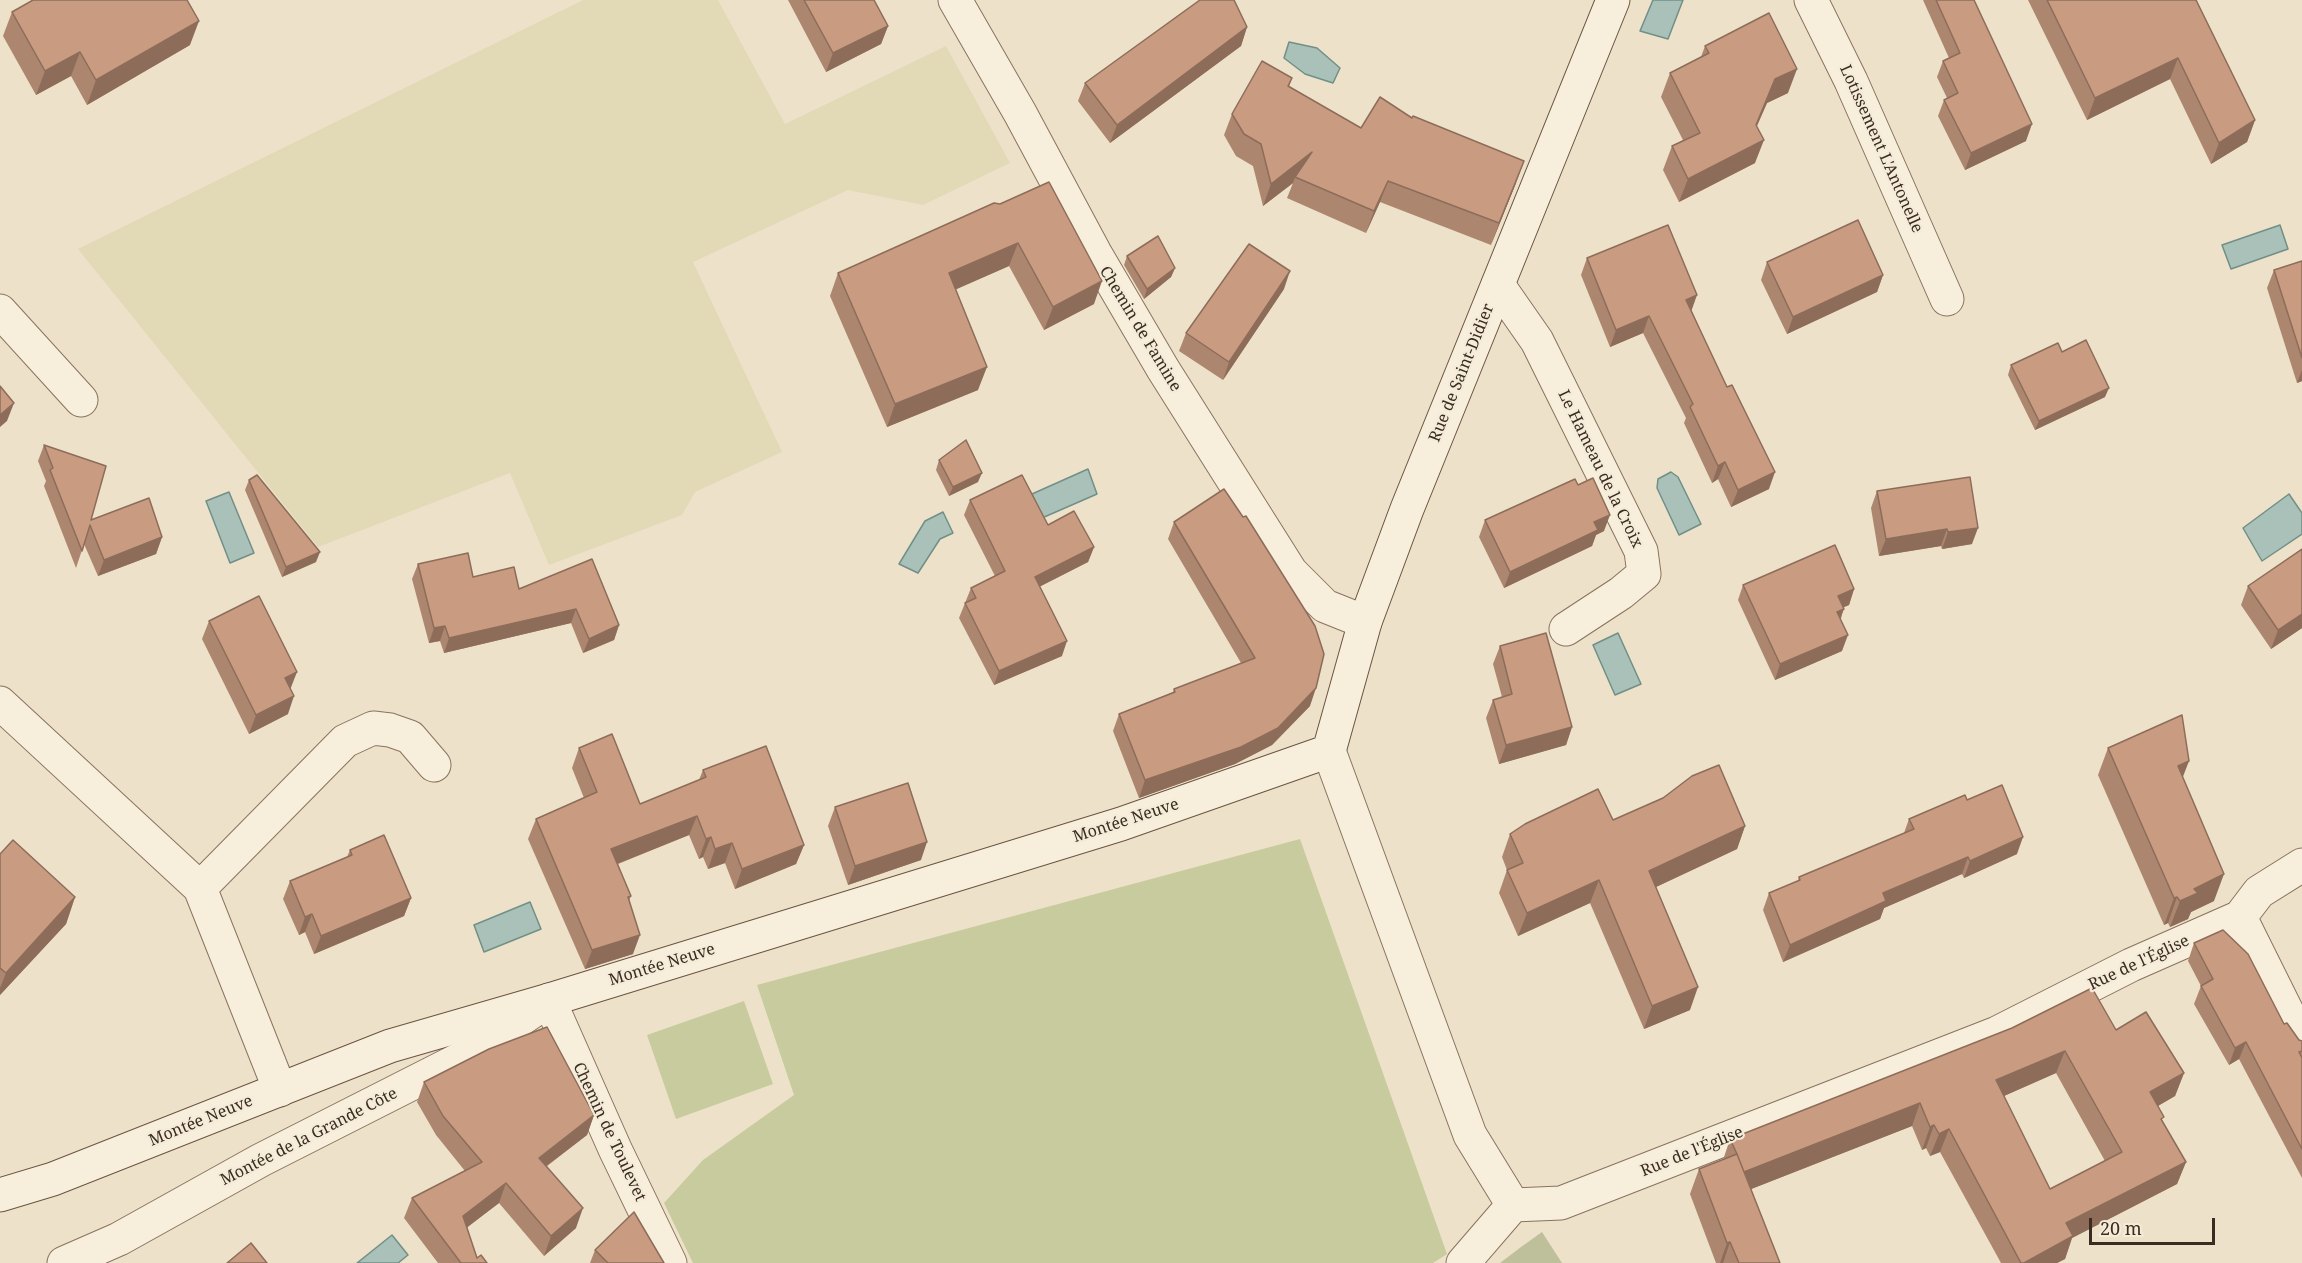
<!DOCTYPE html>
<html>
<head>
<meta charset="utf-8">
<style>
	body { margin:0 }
	#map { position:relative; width:2302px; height:1263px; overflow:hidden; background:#ede1c9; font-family:"Noto Serif",serif }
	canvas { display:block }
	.scale { position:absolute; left:2089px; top:1218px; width:126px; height:27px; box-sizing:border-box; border:3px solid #3a2c21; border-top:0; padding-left:8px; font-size:18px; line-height:21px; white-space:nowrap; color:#3a2c21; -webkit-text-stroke:4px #f5ebd9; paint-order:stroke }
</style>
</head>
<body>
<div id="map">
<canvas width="2302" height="1263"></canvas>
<div class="scale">20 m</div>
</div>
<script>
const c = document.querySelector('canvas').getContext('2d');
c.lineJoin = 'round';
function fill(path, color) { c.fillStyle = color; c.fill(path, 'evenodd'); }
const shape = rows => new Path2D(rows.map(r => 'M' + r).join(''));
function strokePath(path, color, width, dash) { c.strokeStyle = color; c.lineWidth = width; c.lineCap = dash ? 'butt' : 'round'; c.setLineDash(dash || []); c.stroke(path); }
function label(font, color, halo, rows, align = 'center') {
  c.font = font + ' "Noto Serif",serif'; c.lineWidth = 4.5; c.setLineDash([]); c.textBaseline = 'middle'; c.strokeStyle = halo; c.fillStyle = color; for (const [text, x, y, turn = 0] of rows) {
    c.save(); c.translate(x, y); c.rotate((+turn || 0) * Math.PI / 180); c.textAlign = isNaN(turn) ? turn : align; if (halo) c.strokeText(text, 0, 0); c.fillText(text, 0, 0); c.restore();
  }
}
const farmland = shape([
	[583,0,718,0,785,124,946,46,1010,163,923,205,848,190,693,262,782,452,695,492,682,515,549,565,510,473,318,547,78,249]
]);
const green = shape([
	[1300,839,1447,1254,1433,1263,693,1263,664,1203,703,1160,794,1095,757,985],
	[744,1001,773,1084,676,1119,647,1035]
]);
const cemetery = shape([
	[1542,1232,1562,1263,1500,1263,1521,1247]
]);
const water = shape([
	[1653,0,1683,0,1668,39,1640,31,1653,0],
	[1289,42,1317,48,1340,68,1333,83,1305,74,1284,58,1289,42],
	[2280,225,2288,249,2231,269,2222,245,2280,225],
	[1088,469,1097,494,1042,518,1032,494,1088,469],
	[1671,472,1678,477,1701,524,1679,535,1657,488,1658,479,1671,472],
	[229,492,254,553,230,563,206,501,229,492],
	[2289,494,2302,513,2302,534,2262,561,2243,528,2289,494],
	[943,512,953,533,940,539,918,573,899,564,925,521,943,512],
	[1618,633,1641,684,1615,695,1593,645,1618,633],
	[530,902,541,929,484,952,474,925,530,902],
	[392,1235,408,1255,398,1263,357,1263,392,1235]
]);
const street = shape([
	[955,0,1020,113,1095,253,1163,369,1291,572,1325,606,1365,622],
	[1811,0,1851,81,1947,299],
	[1498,285,1537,341,1641,551,1644,574,1621,593,1566,629],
	[0,311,81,400],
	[0,703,200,888,280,1090],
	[1329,751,1470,1135,1513,1205],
	[200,888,345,741,373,728,390,730,410,737,434,765],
	[2240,917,2302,1042],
	[1513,1205,1561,1203,1997,1033,2131,965,2240,917,2259,892,2302,865],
	[64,1263,119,1239,261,1160,468,1055,549,1000,615,1149,670,1263],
	[1463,1263,1513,1205]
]);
const secondary = shape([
	[0,1195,53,1179,390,1046,549,1000,1121,824,1329,751,1365,622,1407,509,1613,0]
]);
const wall = shape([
	[788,0,874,0,888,26,881,44,826,72],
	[1923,0,1974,0,2026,141,1965,170,1938,116,1944,100,1947,98,1937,77,1943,61,1949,58],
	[2028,0,2196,0,2255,120,2247,142,2211,164,2170,79,2087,120],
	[12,12,190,45,87,105,71,76,36,95,3,36],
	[1247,27,1241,46,1110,143,1078,101,1085,83],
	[1705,46,1788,93,1767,103,1757,126,1755,163,1679,202,1663,170,1672,146,1683,140,1661,97,1670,73,1701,57],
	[1292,78,1289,87,1361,128,1412,118,1516,183,1491,245,1380,202,1366,233,1287,198,1293,183,1263,206,1253,166,1236,156,1224,135,1232,114],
	[1000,204,1094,304,1044,330,1009,266,956,289,978,390,887,427,830,296,838,273],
	[1127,256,1175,268,1171,277,1144,299,1124,265],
	[1587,258,1692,311,1769,489,1731,507,1718,479,1712,483,1684,423,1686,418,1643,333,1610,347,1581,275],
	[2302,261,2302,381,2297,383,2267,288,2274,270],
	[1767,262,1883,275,1877,292,1787,334,1761,280],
	[1284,289,1223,380,1179,351,1186,333],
	[2062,352,2105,397,2035,430,2008,375,2011,365],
	[44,445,91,520,162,537,156,554,98,576,84,544,76,568,44,486,46,481,38,461],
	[939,460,978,482,949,496,936,470],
	[1970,477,1972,544,1942,549,1941,546,1879,556,1871,508,1877,491],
	[249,480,316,562,282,577,245,490],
	[1578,485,1604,531,1596,535,1592,546,1504,588,1479,537,1485,520],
	[970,500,1048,525,1094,547,1088,562,1039,587,1062,656,994,685,959,618,971,588,995,576,964,515],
	[1174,522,1310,706,1272,745,1235,764,1139,798,1113,731,1119,714,1173,692,1174,689,1241,663,1168,539],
	[2302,549,2302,628,2271,649,2241,605,2248,586],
	[592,559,619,625,614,640,583,653,571,623,444,653,440,641,429,643,412,579,418,564,519,589],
	[1743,585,1854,589,1849,605,1843,607,1841,619,1842,651,1775,680,1738,600],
	[209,621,288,714,249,734,202,639],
	[1500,646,1572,727,1566,745,1499,764,1486,718,1493,700,1502,697,1493,664],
	[579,748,640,804,699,780,703,770,804,845,796,864,735,889,725,863,708,869,703,857,699,859,689,835,618,864,631,896,629,901,633,954,585,969,528,839,536,819,584,798,572,768],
	[2108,748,2183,778,2214,901,2191,912,2188,919,2170,927,2168,923,2164,925,2098,775],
	[1967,800,2017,854,1964,878,1962,874,1884,908,1880,919,1783,962,1763,910,1769,893,1798,881,1799,877,1904,833,1909,819],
	[835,807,921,860,848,885,828,826],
	[1613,820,1745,826,1737,849,1656,887,1690,1010,1644,1029,1590,903,1518,936,1499,893,1507,870,1502,857,1510,834],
	[350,850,411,898,404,916,314,954,305,932,299,935,283,899,290,881,347,857],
	[0,854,75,897,66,924,0,995],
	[2194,943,2284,1024,2299,1040,2302,1041,2302,1178,2239,1059,2229,1065,2194,1004,2201,986,2188,961],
	[2116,1030,2184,1073,2175,1096,2158,1106,2162,1121,2186,1162,2177,1184,2072,1238,2065,1259,2057,1263,2001,1263,1940,1152,1930,1156,1926,1148,1922,1150,1912,1126,1751,1189,1780,1263,1716,1263,1690,1194,1699,1169,1723,1160,1730,1139],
	[2056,1073,2105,1161,2050,1189,2004,1096],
	[424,1082,594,1115,587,1135,547,1166,576,1228,544,1256,499,1203,467,1227,477,1258,487,1263,438,1263,404,1218,412,1198,465,1171,436,1135,417,1102],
	[595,1250,664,1263,590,1263]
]);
const shadedWall = shape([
	[199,21,190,45,87,105,96,80],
	[888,26,881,44,826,72,833,53],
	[1247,27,1241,46,1110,143,1117,125],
	[80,52,71,76,36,95,45,71],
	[2178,58,2170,79,2087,120,2095,98],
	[1797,69,1788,93,1767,103,1747,148,1764,140,1755,163,1679,202,1688,179,1756,125,1775,79],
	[2255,120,2247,142,2211,164,2219,143],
	[2032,124,2026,141,1965,170,1971,153],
	[1312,152,1295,177,1293,183,1263,206,1271,184],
	[1524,161,1516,183,1491,245,1499,223],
	[1388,181,1380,202,1366,233,1374,211],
	[1018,243,1009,266,941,296,949,273],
	[1175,268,1171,277,1144,299,1147,289],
	[1290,271,1284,289,1223,380,1229,362],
	[1883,275,1877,292,1787,334,1793,317],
	[1102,281,1094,304,1044,330,1053,307],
	[1697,295,1691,312,1686,300],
	[1649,316,1643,333,1610,347,1616,330],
	[987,367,978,390,887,427,895,404],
	[2302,370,2302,381,2297,383],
	[2109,388,2105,397,2035,430,2039,421],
	[14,403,7,421,0,427,0,415],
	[1725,462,1718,479,1712,483,1718,466],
	[1775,472,1769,489,1731,507,1738,490],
	[982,473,978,482,949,496,953,487],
	[1610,515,1604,531,1596,535,1592,546,1504,588,1510,572,1594,522],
	[1978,528,1972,544,1942,549,1948,532],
	[1947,529,1941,546,1879,556,1886,539],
	[162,537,156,554,98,576,104,560],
	[1094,547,1088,562,1029,592,1035,577],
	[320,552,316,562,282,577,286,567],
	[1854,589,1849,605,1833,612,1838,596],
	[576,609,571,623,444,653,449,638],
	[1844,609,1838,625,1837,612],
	[2302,614,2302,628,2271,649,2278,630],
	[619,625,614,640,583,653,589,639],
	[445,626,440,641,429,643,434,628],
	[1848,635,1842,651,1775,680,1780,664],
	[1067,641,1062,656,994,685,999,671],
	[297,672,290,690,285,678],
	[1316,688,1310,706,1272,745,1235,764,1139,798,1145,780],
	[294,696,288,714,249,734,256,715],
	[1572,727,1566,745,1499,764,1506,745],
	[2189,761,2179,787,2178,766],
	[697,816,689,835,604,869,611,849],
	[1745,826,1737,849,1641,894,1649,871],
	[711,837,703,857,699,859,706,839],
	[2023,837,2017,854,1964,878,1970,861],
	[927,842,921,860,848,885,855,866],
	[732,843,725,863,708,869,715,849],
	[804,845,796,864,735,889,742,869],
	[1968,857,1962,874,1884,908,1880,919,1783,962,1790,945,1883,893],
	[2224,874,2214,901,2191,912,2188,919,2170,927,2180,901,2194,889],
	[1599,880,1590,903,1518,936,1527,913],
	[75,897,66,924,0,995,0,988,6,973],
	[2177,897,2168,923,2164,925,2174,898],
	[411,898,404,916,314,954,321,936],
	[312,914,305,932,299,935,305,917],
	[640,935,633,954,585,969,592,950],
	[1698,987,1690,1010,1644,1029,1652,1006],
	[2246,1042,2239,1059,2229,1065,2235,1048],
	[2065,1051,2056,1073,1988,1103,1996,1080],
	[2184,1073,2175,1096,2142,1115,2150,1092],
	[1920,1103,1912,1126,1736,1195,1744,1172],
	[594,1115,587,1135,532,1177,539,1158],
	[1934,1125,1926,1148,1922,1150,1930,1127],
	[1949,1129,1940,1152,1930,1156,1939,1134],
	[2186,1162,2177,1184,2072,1238,2065,1259,2057,1263,2024,1263,2066,1223],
	[506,1183,499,1203,456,1236,463,1216],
	[583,1208,576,1228,544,1256,551,1236],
	[1730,1242,1723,1263,1720,1263,1727,1243]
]);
const building = shape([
	[33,0,187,0,199,21,96,80,80,52,45,71,12,12,33,0],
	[804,0,874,0,888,26,833,53,804,0],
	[1200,0,1234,0,1247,27,1117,125,1085,83,1200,0],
	[1936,0,1974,0,2032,124,1971,153,1944,100,1958,93,1943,61,1960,53,1936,0],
	[2047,0,2196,0,2255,120,2219,143,2178,58,2095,98,2047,0],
	[1769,13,1797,69,1775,79,1756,125,1764,140,1688,179,1672,146,1700,133,1670,73,1709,53,1705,46,1769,13],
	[1262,61,1292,78,1288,86,1361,128,1380,97,1412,118,1413,116,1524,161,1499,223,1388,181,1374,211,1295,177,1312,152,1271,184,1261,144,1244,134,1232,114,1262,61],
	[1049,182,1102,281,1053,307,1018,243,949,273,987,367,895,404,838,273,994,203,1000,204,1049,182],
	[1858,220,1883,275,1793,317,1767,262,1858,220],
	[1668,225,1697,295,1686,300,1727,387,1732,385,1775,472,1738,490,1725,462,1718,466,1690,407,1693,404,1649,316,1616,330,1587,258,1668,225],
	[1158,236,1175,268,1147,289,1127,256,1158,236],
	[1249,244,1290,271,1229,362,1186,333,1249,244],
	[2302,261,2302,358,2274,270,2302,261],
	[2086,340,2109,388,2039,421,2011,365,2058,343,2062,352,2086,340],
	[0,386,14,403,0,415,0,386],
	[966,440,982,473,953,487,939,460,966,440],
	[44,445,106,466,91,520,149,498,162,537,104,560,90,525,82,551,50,470,53,468,44,445],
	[257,475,320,552,286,567,249,480,257,475],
	[1022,475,1048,525,1074,511,1094,547,1035,577,1067,641,999,671,965,603,976,598,971,588,1005,571,970,500,1022,475],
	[1970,477,1978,528,1948,532,1947,529,1886,539,1877,491,1970,477],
	[1593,478,1610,515,1594,522,1598,530,1510,572,1485,520,1575,479,1578,485,1593,478],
	[1224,489,1243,517,1246,516,1315,626,1324,654,1316,688,1278,728,1241,747,1145,780,1119,714,1175,692,1174,689,1255,658,1174,522,1224,489],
	[1835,545,1854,589,1838,596,1844,609,1837,612,1848,635,1780,664,1743,585,1835,545],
	[2302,549,2302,614,2278,630,2248,586,2302,549],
	[468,553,473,577,514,567,519,589,592,559,619,625,589,639,576,609,449,638,445,626,434,628,418,564,468,553],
	[259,596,297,672,285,678,294,696,256,715,209,621,259,596],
	[1546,633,1572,727,1506,745,1493,700,1512,694,1500,646,1546,633],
	[2182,715,2189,761,2178,766,2224,874,2194,889,2198,893,2180,901,2177,897,2174,898,2108,748,2182,715],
	[612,734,640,804,706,777,703,770,766,746,804,845,742,869,732,843,715,849,711,837,706,839,697,816,611,849,631,896,628,897,640,935,592,950,536,819,597,792,579,748,612,734],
	[1719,765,1745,826,1649,871,1698,987,1652,1006,1599,880,1527,913,1507,870,1523,863,1510,834,1525,824,1598,789,1613,820,1663,798,1692,776,1719,765],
	[908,783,927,842,855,866,835,807,908,783],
	[2002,785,2023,837,1970,861,1968,857,1883,893,1886,901,1790,945,1769,893,1800,880,1799,877,1914,829,1909,819,1965,795,1967,800,2002,785],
	[384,835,411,898,321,936,312,914,305,917,290,881,352,855,350,850,384,835],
	[13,840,75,897,6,973,0,968,0,854,13,840],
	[2223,930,2248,954,2284,1024,2287,1023,2299,1040,2302,1041,2302,1051,2299,1052,2302,1058,2302,1149,2246,1042,2235,1048,2201,986,2213,979,2194,943,2223,930],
	[2092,988,2116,1030,2146,1012,2184,1073,2150,1092,2164,1117,2161,1119,2186,1162,2066,1223,2073,1236,2024,1263,2021,1263,1949,1129,1939,1134,1934,1125,1930,1127,1920,1103,1744,1172,1737,1154,1730,1139,2012,1028,2092,988],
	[2065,1051,2122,1152,2050,1189,1996,1080,2065,1051],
	[547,1027,594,1115,539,1158,583,1208,551,1236,506,1183,463,1216,477,1258,481,1255,487,1263,461,1263,412,1198,482,1162,443,1116,424,1082,489,1049,547,1027],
	[1737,1154,1780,1263,1739,1263,1730,1242,1727,1243,1699,1169,1737,1154],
	[634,1212,664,1263,608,1263,595,1250,634,1212],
	[251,1243,267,1263,227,1263,251,1243]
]);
const streetNames = [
	["Lotissement L'Antonelle",1881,149,66],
	["Chemin de Famine",1140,329,59],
	["Rue de Saint-Didier",1462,373,-68],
	["Le Hameau de la Croix",1600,469,64],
	["Montée Neuve",1126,821,-18],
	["Rue de l'Église",2139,963,-25],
	["Montée Neuve",662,965,-17],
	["Montée Neuve",201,1121,-22],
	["Chemin de Toulevet",609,1132,65],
	["Montée de la Grande Côte",309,1137,-27],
	["Rue de l'Église",1692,1152,-22]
];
fill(farmland, '#e2d9b7');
fill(green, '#c8cb9d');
fill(cemetery, '#bec09c');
fill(water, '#aac1b9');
strokePath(water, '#709087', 1.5);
strokePath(street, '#89735e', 35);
strokePath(secondary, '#6b5441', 35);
strokePath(street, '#f8eedc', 33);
strokePath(secondary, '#f8eedc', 33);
fill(wall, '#ad866f');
fill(shadedWall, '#8d6d5a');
fill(building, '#c99c81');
strokePath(building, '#8d6d5a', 1.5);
label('16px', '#3a2c21', '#f5ebd9', streetNames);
</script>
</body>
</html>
